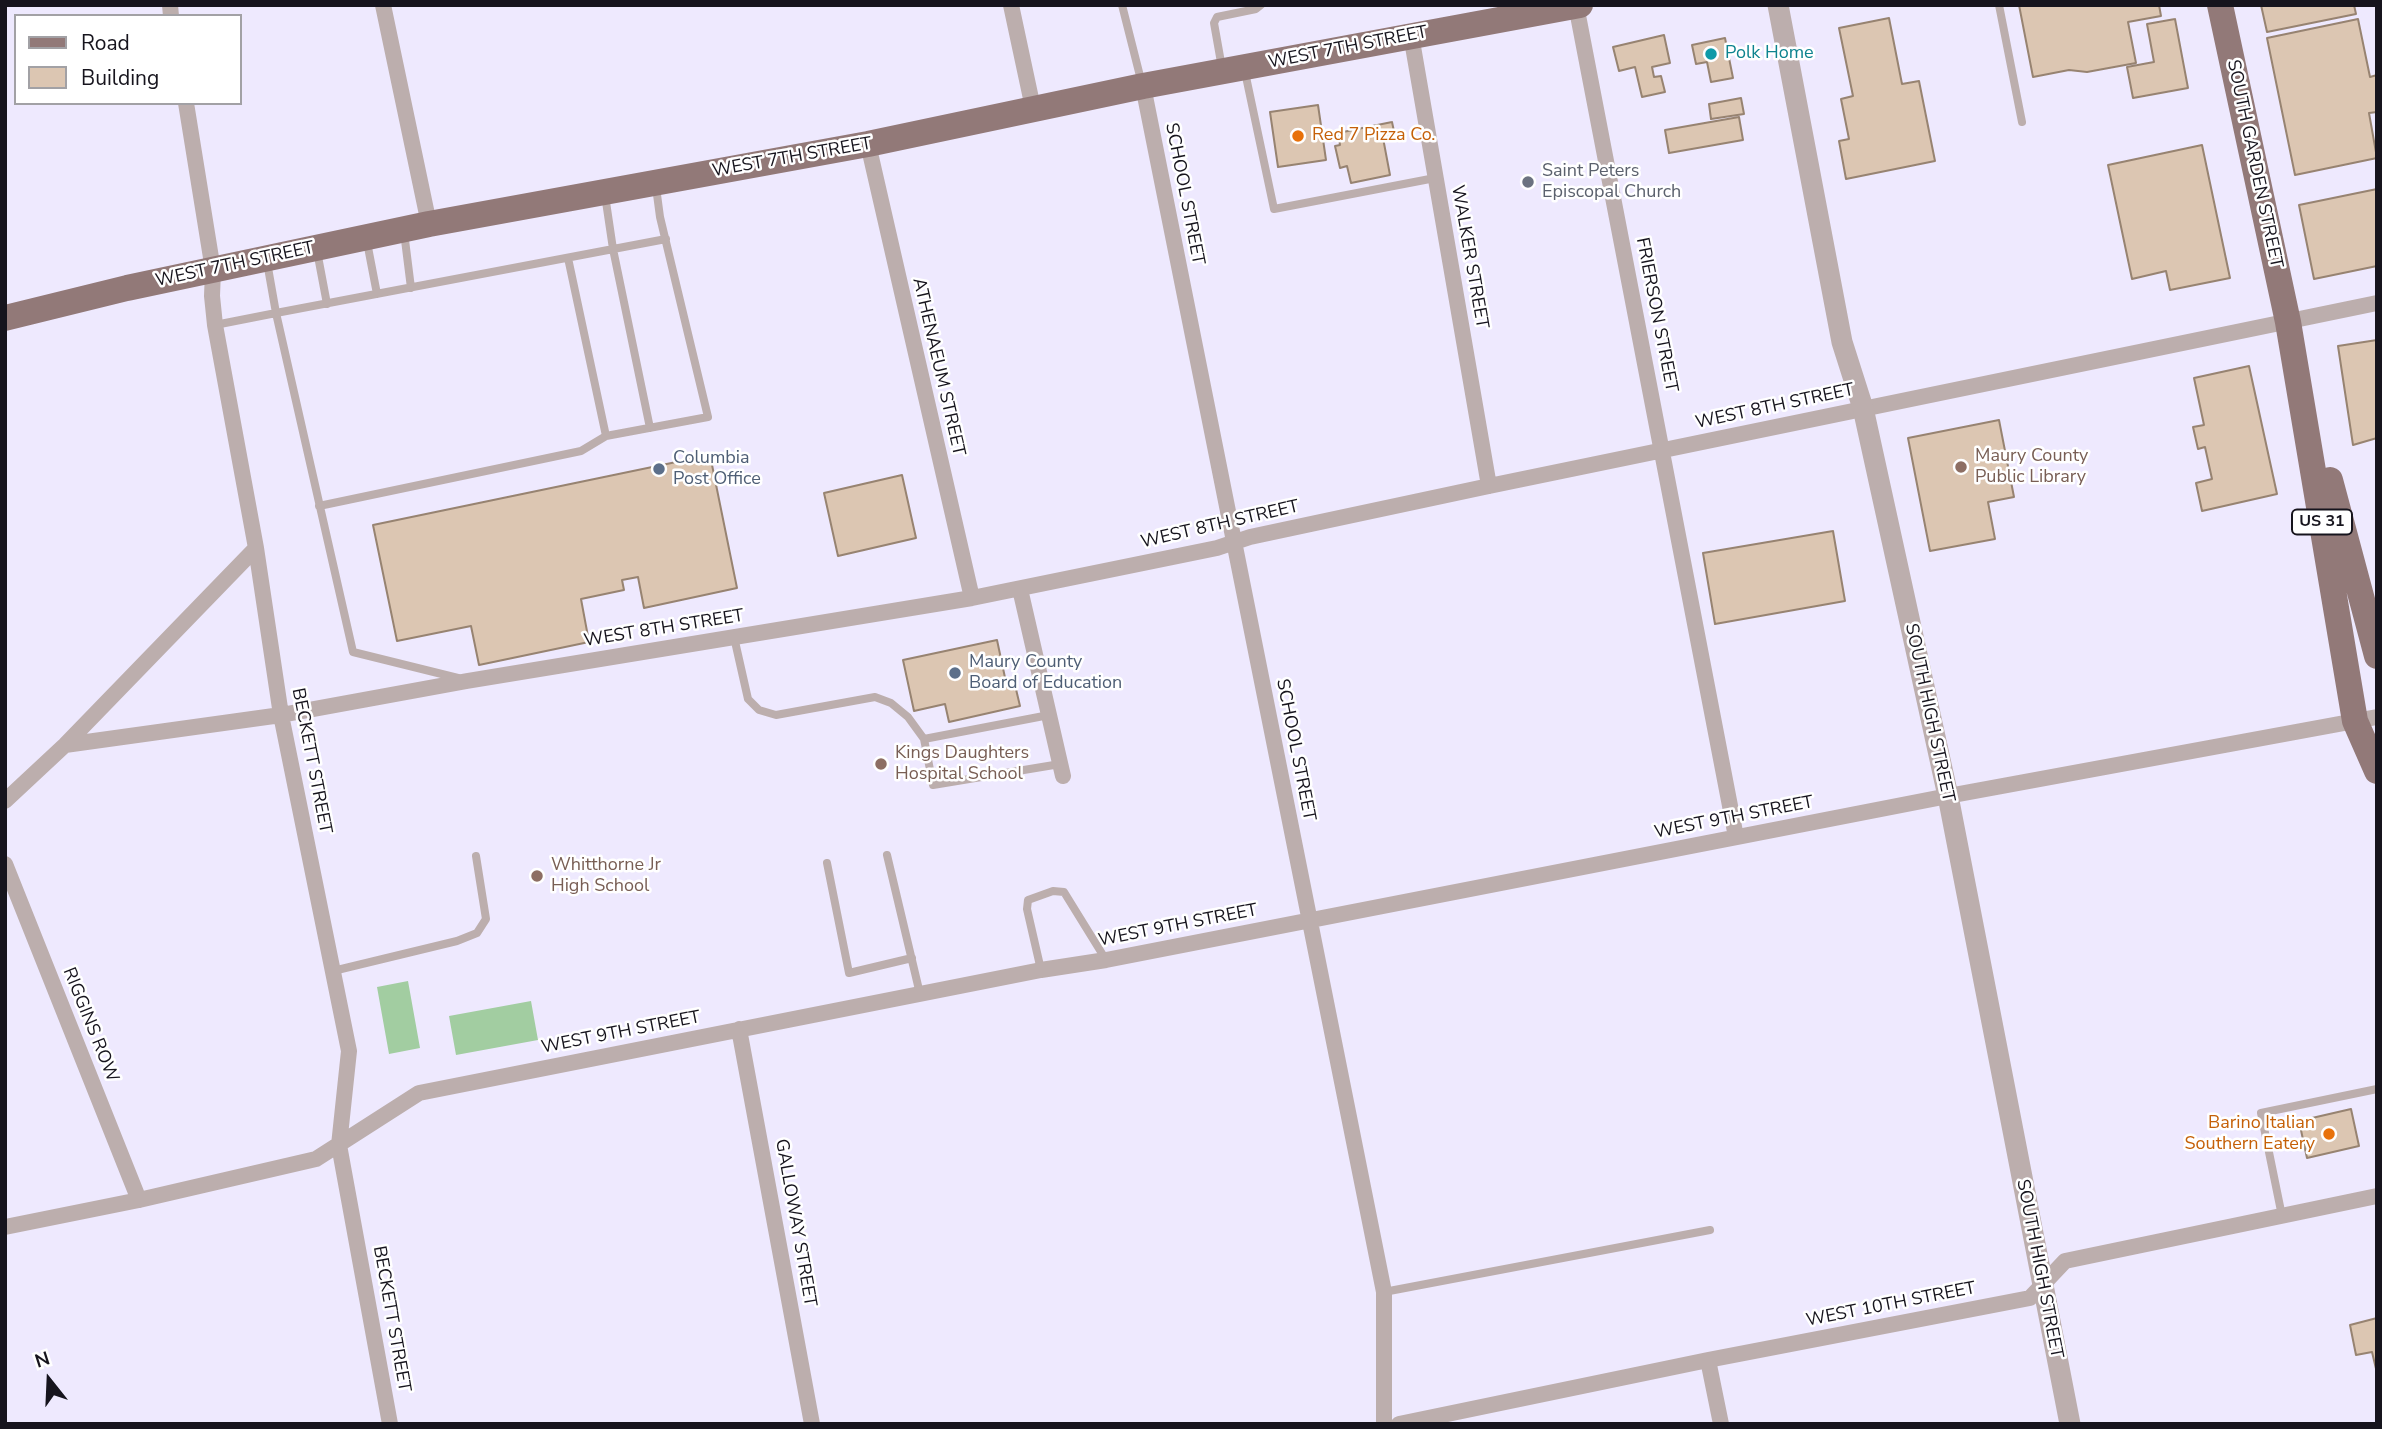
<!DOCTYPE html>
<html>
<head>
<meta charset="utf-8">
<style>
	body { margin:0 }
	#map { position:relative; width:2382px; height:1429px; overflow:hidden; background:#eee9fe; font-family:"Nunito Sans",sans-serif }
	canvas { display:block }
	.frame { position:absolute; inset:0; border:7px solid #16141d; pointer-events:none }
	.legend { position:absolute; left:14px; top:14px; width:228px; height:91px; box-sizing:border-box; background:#fff; border:2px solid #a2a1a5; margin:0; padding:9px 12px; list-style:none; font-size:21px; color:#16141d }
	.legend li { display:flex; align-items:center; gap:14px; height:35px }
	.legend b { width:35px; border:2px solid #a2a1a5 }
	.north { position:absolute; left:14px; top:1345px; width:70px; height:70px; -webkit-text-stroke:5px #fff; paint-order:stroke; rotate:342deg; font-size:19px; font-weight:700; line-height:28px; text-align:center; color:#16141d }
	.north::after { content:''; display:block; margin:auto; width:24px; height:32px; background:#16141d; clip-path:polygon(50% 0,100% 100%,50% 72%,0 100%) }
</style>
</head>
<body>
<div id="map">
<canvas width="2382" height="1429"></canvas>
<div class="frame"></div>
<ul class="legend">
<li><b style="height:9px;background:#927978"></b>Road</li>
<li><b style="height:19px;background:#dcc6b2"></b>Building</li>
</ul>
<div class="north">N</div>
</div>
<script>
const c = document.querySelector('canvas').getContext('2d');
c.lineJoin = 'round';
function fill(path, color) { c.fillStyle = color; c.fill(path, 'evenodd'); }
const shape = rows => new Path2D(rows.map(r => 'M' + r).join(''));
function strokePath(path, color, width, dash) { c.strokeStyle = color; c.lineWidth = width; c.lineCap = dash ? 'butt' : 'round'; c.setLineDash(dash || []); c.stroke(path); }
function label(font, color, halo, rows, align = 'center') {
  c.font = font + ' "Nunito Sans",sans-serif'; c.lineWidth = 5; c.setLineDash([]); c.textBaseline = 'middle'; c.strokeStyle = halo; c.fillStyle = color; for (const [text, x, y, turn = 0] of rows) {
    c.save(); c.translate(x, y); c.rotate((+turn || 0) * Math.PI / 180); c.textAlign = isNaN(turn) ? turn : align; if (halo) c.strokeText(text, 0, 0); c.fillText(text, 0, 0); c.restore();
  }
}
const green = shape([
	[408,981,420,1048,389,1054,377,987],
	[531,1001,538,1040,456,1055,449,1016]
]);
const building = shape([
	[2019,5,2159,5,2161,16,2128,22,2136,63,2087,72,2069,70,2033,77,2019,5],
	[2261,5,2354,5,2356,14,2267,32,2261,5],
	[1889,18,1902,84,1919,81,1935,161,1846,179,1839,141,1849,139,1841,99,1853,96,1839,28,1889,18],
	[2175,19,2188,88,2133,98,2127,67,2154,62,2147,24,2175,19],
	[2358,19,2370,77,2377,75,2377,112,2369,113,2377,158,2295,175,2267,38,2358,19],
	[1664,35,1670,63,1652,67,1654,77,1661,76,1665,92,1642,97,1635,67,1619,71,1613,47,1664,35],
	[1725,38,1733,78,1711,82,1707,62,1696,64,1692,45,1725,38],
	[1741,98,1744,114,1711,119,1709,104,1741,98],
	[1318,105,1326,160,1278,167,1270,112,1318,105],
	[1739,117,1743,140,1669,153,1665,130,1739,117],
	[1392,122,1395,136,1383,138,1390,175,1351,183,1347,166,1340,168,1335,146,1340,145,1338,133,1392,122],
	[2202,145,2230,278,2170,290,2166,271,2132,279,2108,165,2202,145],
	[2377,189,2377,266,2314,279,2299,205,2377,189],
	[2377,340,2377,438,2353,445,2338,346,2377,340],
	[2249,366,2277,494,2202,511,2196,483,2212,479,2205,447,2198,449,2193,427,2204,425,2194,378,2249,366],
	[1999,420,2014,497,1988,502,1995,539,1930,551,1908,438,1999,420],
	[710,455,737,588,644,608,638,577,622,580,624,590,581,599,589,642,479,665,471,626,397,641,373,525,710,455],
	[902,475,916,538,838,556,824,493,902,475],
	[1833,531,1845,601,1715,624,1703,553,1833,531],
	[997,640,1007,687,1015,685,1020,706,949,722,945,704,914,711,903,660,997,640],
	[2351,1109,2359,1146,2307,1158,2299,1121,2351,1109],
	[2377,1318,2377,1373,2372,1352,2356,1355,2350,1325,2377,1318]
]);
const service = shape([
	[1122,5,1142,84],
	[1999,5,2022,122],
	[1222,68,1214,23,1217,17,1256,9,1261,5],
	[1245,72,1274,209,1435,178],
	[605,195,613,249,650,428],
	[404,232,411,288],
	[367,242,377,294],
	[317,251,327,304],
	[568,258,606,436,708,417,660,217,656,187],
	[267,262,276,313,666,239],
	[215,325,276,313,353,652,458,678],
	[319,506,581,451,606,436],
	[734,637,748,699,759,710,776,715,875,697,891,703,908,717,924,739,933,785,1060,764],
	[924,739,1049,715],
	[887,855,920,994],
	[827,863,849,973,912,958],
	[1041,970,1027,909,1028,900,1053,891,1064,892,1106,960],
	[333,971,457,941,477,933,486,919,476,856],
	[2282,1216,2261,1113,2377,1089],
	[1384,1292,1710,1230]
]);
const minor = shape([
	[170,5,171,16],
	[383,5,429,224],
	[1011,5,1033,108],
	[1576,5,1736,837],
	[1411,35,1489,486],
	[1143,86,1384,1292,1384,1424],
	[186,103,213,270,212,296,215,325,256,548,281,715,349,1051,339,1145,390,1424],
	[868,144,972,598],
	[1020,589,1063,776],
	[65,745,281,715,467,681,972,598,1217,548,1250,537,1489,486,2377,303],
	[5,801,65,745,256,548],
	[5,864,139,1200],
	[739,1029,812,1424],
	[5,1227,139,1200,316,1159,419,1093,1041,970,1106,960,1948,796,2377,717],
	[1708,1360,1721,1424],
	[1399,1424,1708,1360,2030,1298,2065,1261,2377,1196]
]);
const tertiary = shape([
	[1778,5,1842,342,1863,408,1948,796,2070,1424]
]);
const primary = shape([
	[2220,5,2288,322,2355,721,2377,771],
	[5,318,127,288,429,224,868,144,1143,86,1580,5],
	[2330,480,2377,656]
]);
const markers = [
	[1711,54,7,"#0f9aa8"],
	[1298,136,7,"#e8710a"],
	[1528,182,7,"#6b7280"],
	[1961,467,7,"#8d6e63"],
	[659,469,7,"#5c6f8a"],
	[955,673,7,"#5c6f8a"],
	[881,764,7,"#8d6e63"],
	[537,876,7,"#8d6e63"],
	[2329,1134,7,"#e8710a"]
];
const shields = [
	[2322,522,60]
];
const shieldNames = [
	["US 31",2322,522]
];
const streetNames = [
	["WEST 7TH STREET",1348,48,-11],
	["WEST 7TH STREET",792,158,-10],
	["SOUTH GARDEN STREET",2254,164,78],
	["SCHOOL STREET",1184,194,79],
	["WALKER STREET",1469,257,80],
	["WEST 7TH STREET",235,265,-12],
	["FRIERSON STREET",1656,315,79],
	["ATHENAEUM STREET",938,367,77],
	["WEST 8TH STREET",1775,407,-12],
	["WEST 8TH STREET",1220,525,-13],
	["WEST 8TH STREET",664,629,-9],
	["SOUTH HIGH STREET",1929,713,78],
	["SCHOOL STREET",1295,750,79],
	["BECKETT STREET",311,761,79],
	["WEST 9TH STREET",1734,818,-11],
	["WEST 9TH STREET",1178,926,-11],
	["RIGGINS ROW",90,1025,68],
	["WEST 9TH STREET",621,1033,-11],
	["GALLOWAY STREET",795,1223,80],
	["SOUTH HIGH STREET",2039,1269,79],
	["WEST 10TH STREET",1891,1305,-11],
	["BECKETT STREET",391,1319,80]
];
const cultureNames = [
	["Polk Home",1725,54]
];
const foodNames = [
	["Red 7 Pizza Co.",1312,136],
	["Barino Italian",2315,1124,"right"],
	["Southern Eatery",2315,1145,"right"]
];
const worshipNames = [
	["Saint Peters",1542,172],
	["Episcopal Church",1542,193]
];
const educationNames = [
	["Maury County",1975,457],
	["Public Library",1975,478],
	["Kings Daughters",895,754],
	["Hospital School",895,775],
	["Whitthorne Jr",551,866],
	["High School",551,887]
];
const serviceNames = [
	["Columbia",673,459],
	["Post Office",673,480],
	["Maury County",969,663],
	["Board of Education",969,684]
];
fill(green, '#a2cda1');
fill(building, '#dcc6b2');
strokePath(building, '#978371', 2);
strokePath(service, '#bcaead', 8);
strokePath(minor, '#bcaead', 16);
strokePath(tertiary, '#bcaead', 21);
strokePath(primary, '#927978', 26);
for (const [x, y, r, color] of markers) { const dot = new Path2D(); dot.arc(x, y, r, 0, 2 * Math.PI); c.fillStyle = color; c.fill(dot); strokePath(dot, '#fff', 2.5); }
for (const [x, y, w] of shields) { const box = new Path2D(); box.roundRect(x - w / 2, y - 12.5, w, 25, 5); c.fillStyle = '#fff'; c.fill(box); strokePath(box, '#16141d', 2); }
label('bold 16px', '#16141d', null, shieldNames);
label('18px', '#16141d', '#fff', streetNames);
label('18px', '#0d838f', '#fff', cultureNames, 'left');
label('18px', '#c56008', '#fff', foodNames, 'left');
label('18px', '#5b616d', '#fff', worshipNames, 'left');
label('18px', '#785e54', '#fff', educationNames, 'left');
label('18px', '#4e5e75', '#fff', serviceNames, 'left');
</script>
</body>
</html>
